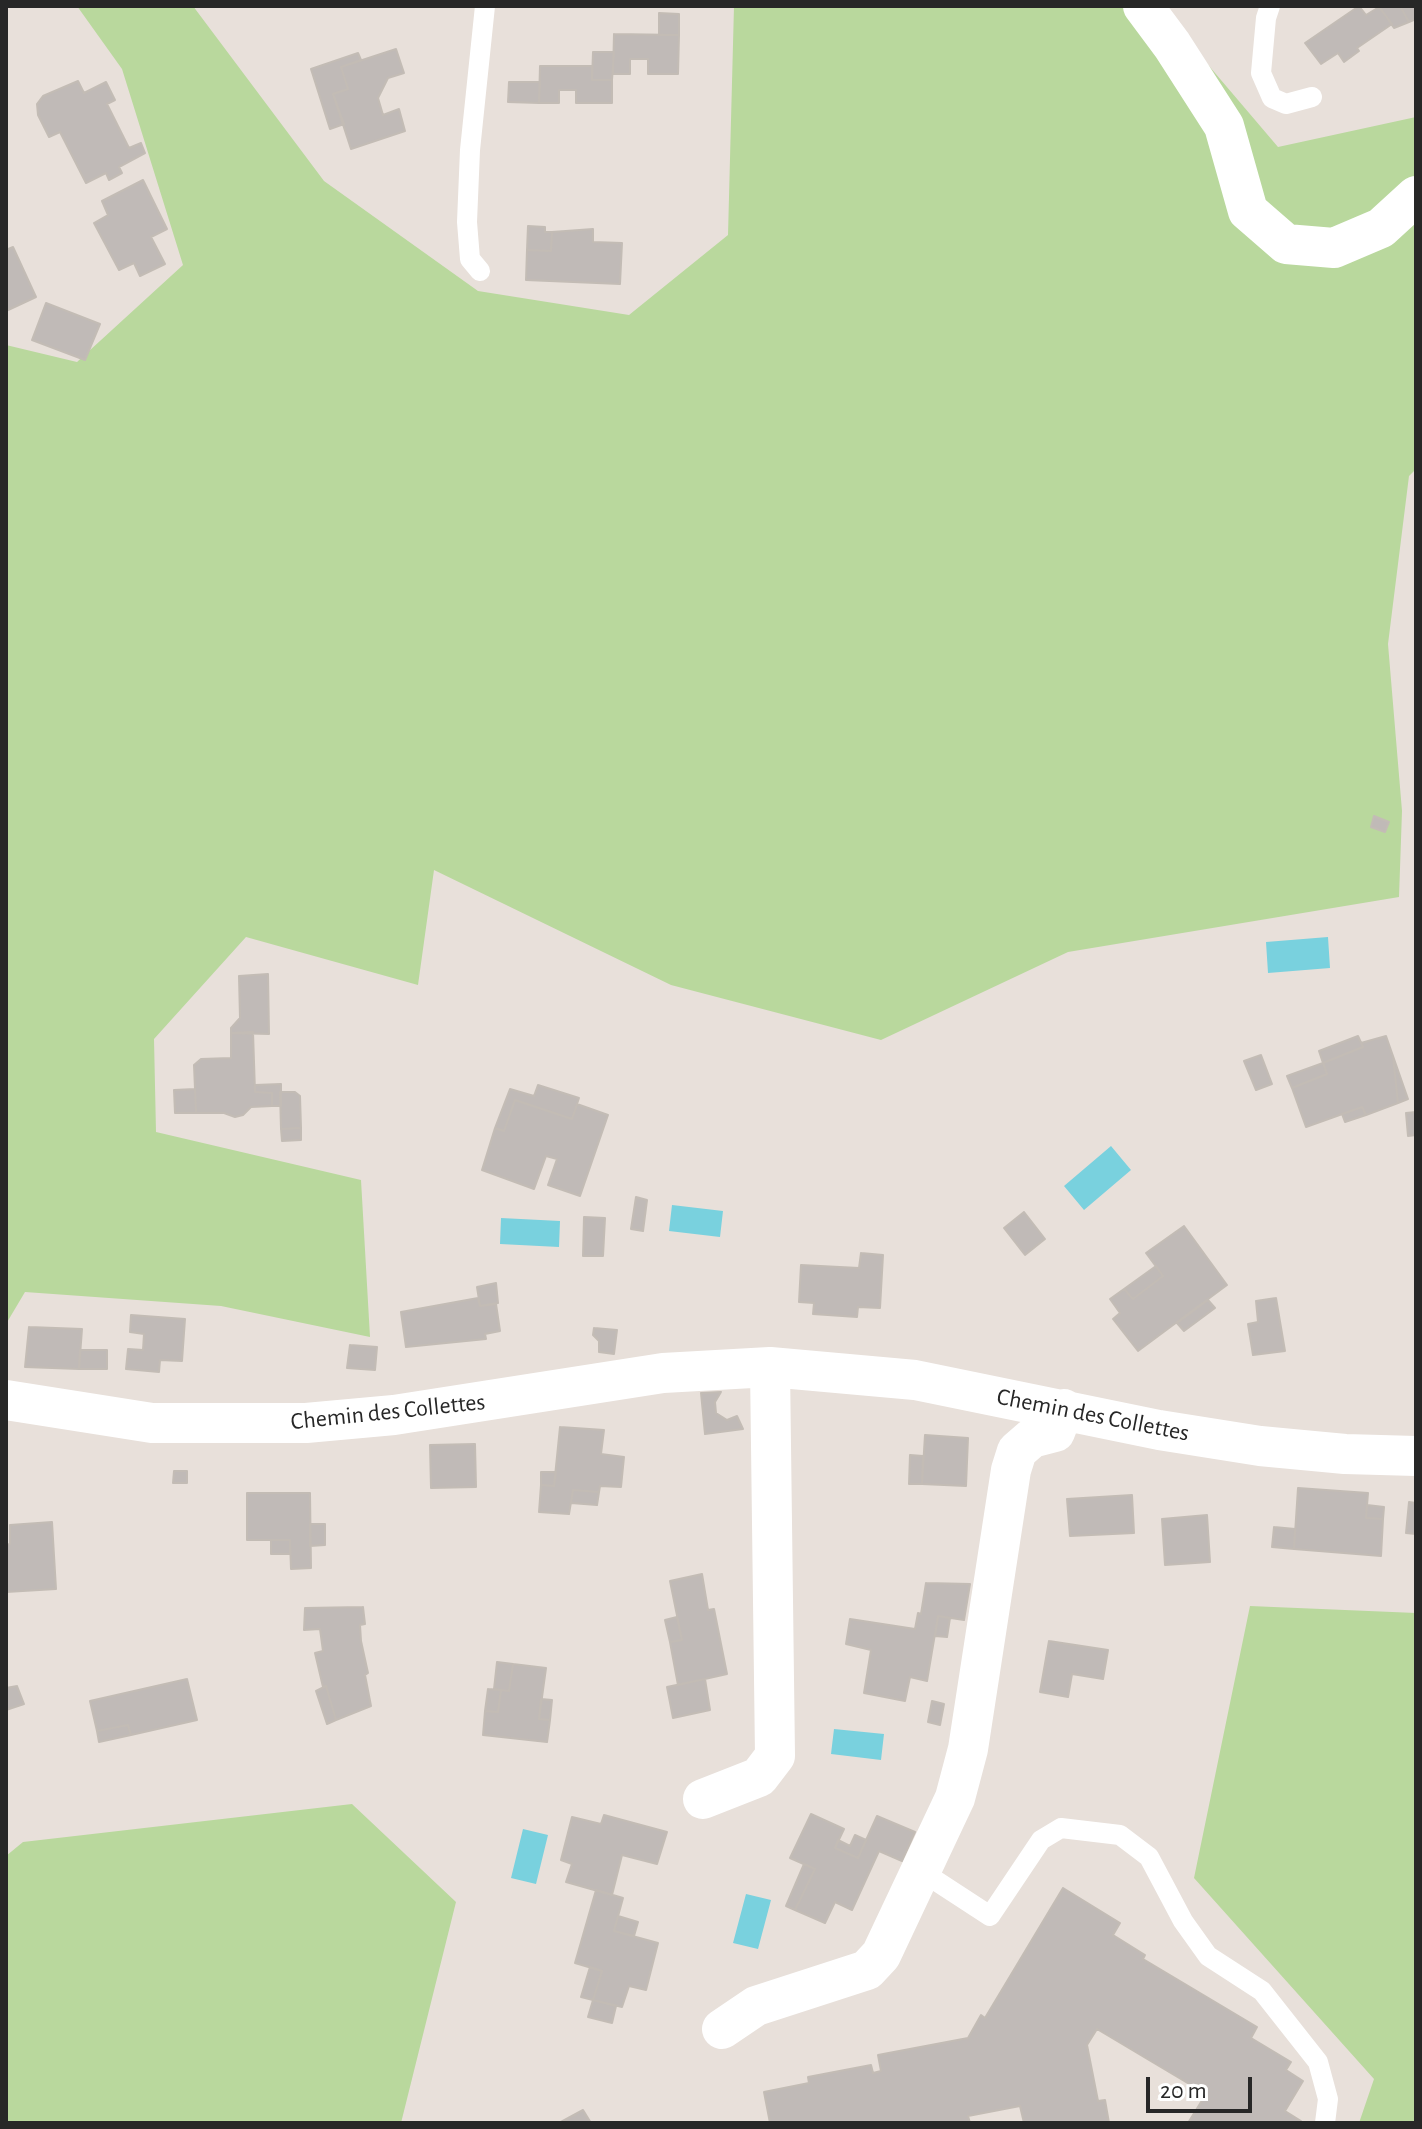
<!DOCTYPE html>
<html>
<head>
<meta charset="utf-8">
<style>
	body { margin:0 }
	#map { position:relative; width:1422px; height:2129px; overflow:hidden; background:#e8e0da; font-family:"Alegreya Sans",sans-serif }
	canvas { display:block }
	.frame { position:absolute; inset:0; border:8px solid #272727; pointer-events:none }
	.scale { position:absolute; left:1146px; top:2077px; width:106px; height:36px; box-sizing:border-box; border:4px solid #272727; border-top:0; padding-left:10px; font-size:24px; line-height:28px; white-space:nowrap; color:#272727; -webkit-text-stroke:6px #fff; paint-order:stroke }
</style>
</head>
<body>
<div id="map">
<canvas width="1422" height="2129"></canvas>
<div class="frame"></div>
<div class="scale">20 m</div>
</div>
<script>
const c = document.querySelector('canvas').getContext('2d');
c.lineJoin = 'round';
function fill(path, color) { c.fillStyle = color; c.fill(path, 'evenodd'); }
const shape = rows => new Path2D(rows.map(r => 'M' + r).join(''));
function strokePath(path, color, width, dash) { c.strokeStyle = color; c.lineWidth = width; c.lineCap = dash ? 'butt' : 'round'; c.setLineDash(dash || []); c.stroke(path); }
function label(font, color, halo, rows, align = 'center') {
  c.font = font + ' "Alegreya Sans",sans-serif'; c.lineWidth = 6; c.setLineDash([]); c.textBaseline = 'middle'; c.strokeStyle = halo; c.fillStyle = color; for (const [text, x, y, turn = 0] of rows) {
    c.save(); c.translate(x, y); c.rotate((+turn || 0) * Math.PI / 180); c.textAlign = isNaN(turn) ? turn : align; if (halo) c.strokeText(text, 0, 0); c.fillText(text, 0, 0); c.restore();
  }
}
const green = shape([
	[77,6,193,6,324,181,478,291,629,315,728,235,734,6,1158,6,1278,147,1416,117,1416,469,1409,476,1388,644,1402,811,1399,897,1068,952,881,1040,671,985,434,870,418,985,246,937,154,1039,156,1132,361,1180,370,1337,221,1306,25,1292,6,1324,6,345,77,362,183,265,122,69],
	[1250,1606,1416,1613,1416,2123,1359,2123,1374,2079,1194,1878],
	[352,1804,456,1902,401,2123,6,2123,6,1856,23,1842]
]);
const water = shape([
	[1328,937,1330,968,1268,973,1266,942],
	[1111,1146,1131,1170,1084,1210,1064,1186],
	[672,1205,723,1211,720,1237,669,1231],
	[501,1218,560,1221,559,1247,500,1244],
	[834,1729,884,1734,881,1760,831,1754],
	[523,1829,548,1835,536,1884,511,1878],
	[746,1894,771,1900,758,1949,733,1943]
]);
const building = shape([
	[1359,6,1366,15,1379,7,1392,24,1357,48,1359,51,1344,62,1338,53,1321,64,1305,43,1359,6],
	[1400,6,1409,22,1394,28,1379,6,1400,6],
	[1400,6,1416,6,1416,19,1409,22,1400,6],
	[659,13,679,14,679,35,659,35,659,13],
	[614,34,679,35,678,74,648,74,648,59,630,59,630,74,613,74,614,34],
	[396,49,404,73,388,78,378,98,383,115,399,109,405,131,351,149,333,94,348,89,341,67,396,49],
	[593,52,614,52,612,80,592,80,593,52],
	[358,53,361,60,341,67,348,89,333,94,344,124,330,129,311,69,358,53],
	[540,66,592,66,592,80,612,80,612,103,576,103,576,90,559,90,559,103,539,103,540,66],
	[78,81,84,93,106,82,115,100,107,104,129,148,141,143,145,153,119,167,122,173,109,180,106,173,86,183,60,132,49,137,38,115,37,104,43,96,78,81],
	[509,82,540,82,539,103,508,102,509,82],
	[143,180,167,229,151,237,165,264,140,276,134,263,119,270,94,223,108,215,102,201,143,180],
	[528,226,545,227,545,232,552,232,551,251,527,250,528,226],
	[593,229,593,242,622,243,620,284,526,280,527,250,551,251,552,232,593,229],
	[13,247,36,297,6,311,6,250,13,247],
	[46,303,100,324,85,360,32,340,46,303],
	[1374,816,1389,822,1385,832,1371,827,1374,816],
	[268,974,269,1034,231,1033,231,1028,240,1018,239,976,268,974],
	[253,1032,255,1092,272,1093,272,1106,251,1107,243,1115,235,1117,224,1113,196,1113,194,1065,201,1059,231,1058,231,1033,253,1032],
	[1358,1036,1363,1047,1323,1063,1319,1051,1358,1036],
	[1386,1036,1393,1056,1398,1103,1366,1115,1362,1107,1306,1127,1292,1088,1327,1074,1323,1063,1363,1047,1361,1043,1386,1036],
	[1261,1055,1272,1084,1256,1090,1244,1061,1261,1055],
	[1393,1056,1408,1099,1398,1103,1393,1056],
	[1323,1063,1327,1074,1292,1088,1287,1076,1323,1063],
	[281,1084,281,1106,272,1106,272,1093,255,1092,255,1085,281,1084],
	[538,1085,579,1098,572,1119,515,1100,504,1131,495,1128,510,1089,534,1096,538,1085],
	[195,1089,196,1113,175,1113,174,1090,195,1089],
	[280,1092,295,1092,300,1096,301,1128,281,1129,280,1092],
	[515,1100,572,1119,577,1104,608,1115,580,1196,548,1185,557,1159,546,1156,534,1189,482,1170,495,1128,504,1131,515,1100],
	[1362,1107,1366,1115,1345,1122,1342,1114,1362,1107],
	[1416,1112,1416,1135,1408,1136,1406,1113,1416,1112],
	[301,1128,301,1140,282,1141,281,1129,301,1128],
	[636,1197,647,1200,643,1231,631,1229,636,1197],
	[1024,1212,1045,1239,1025,1255,1004,1228,1024,1212],
	[584,1217,605,1218,603,1256,583,1256,584,1217],
	[1184,1226,1227,1285,1138,1351,1113,1319,1120,1313,1110,1299,1124,1289,1133,1299,1163,1276,1146,1253,1184,1226],
	[861,1253,883,1255,880,1308,858,1307,857,1317,813,1314,814,1303,799,1302,801,1265,859,1268,861,1253],
	[1156,1266,1163,1276,1133,1299,1124,1289,1156,1266],
	[496,1283,498,1303,480,1306,477,1287,496,1283],
	[478,1298,480,1306,496,1304,500,1331,485,1334,486,1339,406,1347,401,1312,478,1298],
	[1276,1298,1285,1351,1253,1355,1248,1324,1258,1322,1256,1301,1276,1298],
	[1208,1300,1215,1308,1184,1331,1177,1323,1208,1300],
	[131,1315,185,1319,182,1361,160,1360,159,1372,126,1369,128,1349,143,1350,144,1334,130,1332,131,1315],
	[29,1327,82,1329,79,1369,25,1367,29,1327],
	[594,1328,617,1330,614,1354,599,1352,599,1341,593,1335,594,1328],
	[350,1345,377,1347,375,1370,347,1368,350,1345],
	[80,1350,107,1350,107,1369,79,1369,80,1350],
	[721,1392,715,1402,716,1413,727,1420,737,1416,743,1429,705,1434,701,1393,721,1392],
	[560,1427,604,1430,601,1454,624,1457,621,1487,600,1486,599,1492,573,1490,569,1514,539,1512,541,1485,554,1486,560,1427],
	[925,1435,968,1438,966,1486,922,1484,925,1435],
	[475,1444,476,1487,431,1488,430,1445,475,1444],
	[910,1455,923,1456,922,1484,909,1484,910,1455],
	[174,1471,187,1471,187,1483,173,1483,174,1471],
	[541,1472,556,1472,554,1486,541,1485,541,1472],
	[1298,1488,1368,1493,1366,1518,1383,1519,1381,1556,1294,1549,1298,1488],
	[573,1490,599,1492,597,1505,571,1503,573,1490],
	[247,1493,310,1493,311,1568,291,1569,290,1540,247,1540,247,1493],
	[1132,1495,1134,1533,1070,1536,1067,1499,1132,1495],
	[1409,1502,1416,1503,1416,1534,1406,1533,1409,1502],
	[1367,1505,1384,1507,1383,1519,1366,1518,1367,1505],
	[1207,1515,1210,1562,1165,1565,1162,1519,1207,1515],
	[52,1522,56,1589,6,1592,6,1545,10,1544,10,1525,52,1522],
	[310,1524,325,1524,325,1545,310,1546,310,1524],
	[1274,1527,1295,1529,1294,1549,1272,1547,1274,1527],
	[271,1540,290,1540,290,1554,271,1554,271,1540],
	[702,1574,708,1610,714,1609,727,1674,678,1685,670,1642,682,1640,670,1581,702,1574],
	[926,1583,970,1584,964,1620,938,1616,927,1681,910,1677,905,1701,864,1693,871,1650,846,1644,850,1619,915,1629,918,1613,921,1614,926,1583],
	[363,1607,365,1624,360,1625,361,1641,368,1673,365,1675,371,1706,336,1720,326,1686,323,1687,315,1653,323,1651,320,1629,304,1630,305,1608,363,1607],
	[938,1616,950,1618,947,1637,935,1636,938,1616],
	[677,1617,682,1640,670,1642,665,1620,677,1617],
	[1049,1641,1108,1650,1103,1679,1072,1674,1068,1697,1040,1692,1049,1641],
	[497,1662,513,1664,509,1691,494,1689,497,1662],
	[513,1664,546,1668,539,1719,550,1720,547,1742,483,1735,485,1711,498,1712,501,1690,509,1691,513,1664],
	[187,1679,197,1720,131,1735,128,1725,97,1731,90,1701,187,1679],
	[705,1679,710,1710,673,1718,667,1687,705,1679],
	[17,1686,24,1704,6,1710,6,1688,17,1686],
	[326,1686,336,1720,327,1724,316,1691,326,1686],
	[488,1689,501,1690,498,1712,485,1711,488,1689],
	[541,1699,552,1700,550,1720,539,1719,541,1699],
	[932,1701,944,1704,940,1725,928,1722,932,1701],
	[128,1725,131,1735,99,1742,97,1731,128,1725],
	[811,1814,844,1829,835,1848,858,1858,877,1816,915,1832,902,1861,879,1851,852,1910,835,1902,825,1923,795,1910,815,1869,790,1858,811,1814],
	[604,1815,667,1832,657,1864,622,1855,612,1895,566,1882,572,1864,561,1860,572,1817,601,1824,604,1815],
	[855,1835,866,1840,858,1858,835,1848,838,1840,850,1846,855,1835],
	[804,1864,815,1869,795,1910,786,1906,804,1864],
	[1063,1888,1120,1923,1113,1935,1145,1955,1143,1959,1257,2027,1251,2038,1291,2062,1286,2070,1303,2081,1285,2111,1301,2121,1300,2123,1188,2123,1206,2094,1097,2029,1087,2045,1098,2101,1105,2100,1109,2123,1024,2123,1020,2106,968,2116,970,2123,770,2123,764,2092,809,2083,808,2077,871,2065,873,2073,881,2071,878,2055,968,2038,981,2015,985,2018,1063,1888],
	[596,1890,623,1898,614,1931,658,1943,646,1990,629,1986,622,2007,593,2000,602,1971,575,1963,596,1890],
	[618,1916,638,1922,634,1936,614,1931,618,1916],
	[590,1967,602,1971,593,2000,581,1997,590,1967],
	[593,2000,616,2006,612,2023,588,2017,593,2000],
	[583,2110,591,2123,559,2123,583,2110]
]);
const lane = shape([
	[1270,6,1266,18,1261,73,1272,98,1286,104,1312,97],
	[480,271,470,259,467,222,470,150,485,6],
	[921,1871,990,1916,1041,1840,1061,1828,1120,1835,1149,1857,1183,1921,1208,1956,1262,1991,1318,2062,1328,2099,1325,2123]
]);
const street = shape([
	[1143,6,1172,45,1224,126,1248,211,1286,244,1334,248,1381,228,1416,196],
	[6,1400,152,1423,306,1423,394,1415,663,1373,770,1367,915,1380,1159,1430,1260,1446,1345,1454,1416,1456],
	[703,1799,759,1777,775,1756,770,1367],
	[722,2029,756,2006,867,1970,881,1955,955,1798,968,1749,1011,1470,1017,1451,1032,1438,1055,1432,1064,1409]
]);
const streetNames = [
	["Chemin des Collettes",388,1412,-6],
	["Chemin des Collettes",1093,1415,11]
];
fill(green, '#b9d89d');
fill(water, '#79d1de');
fill(building, '#c0bab7');
strokePath(building, '#c3bcb5', 2);
strokePath(lane, '#fff', 20);
strokePath(street, '#fff', 40);
label('24px', '#272727', '#fff', streetNames);
</script>
</body>
</html>
